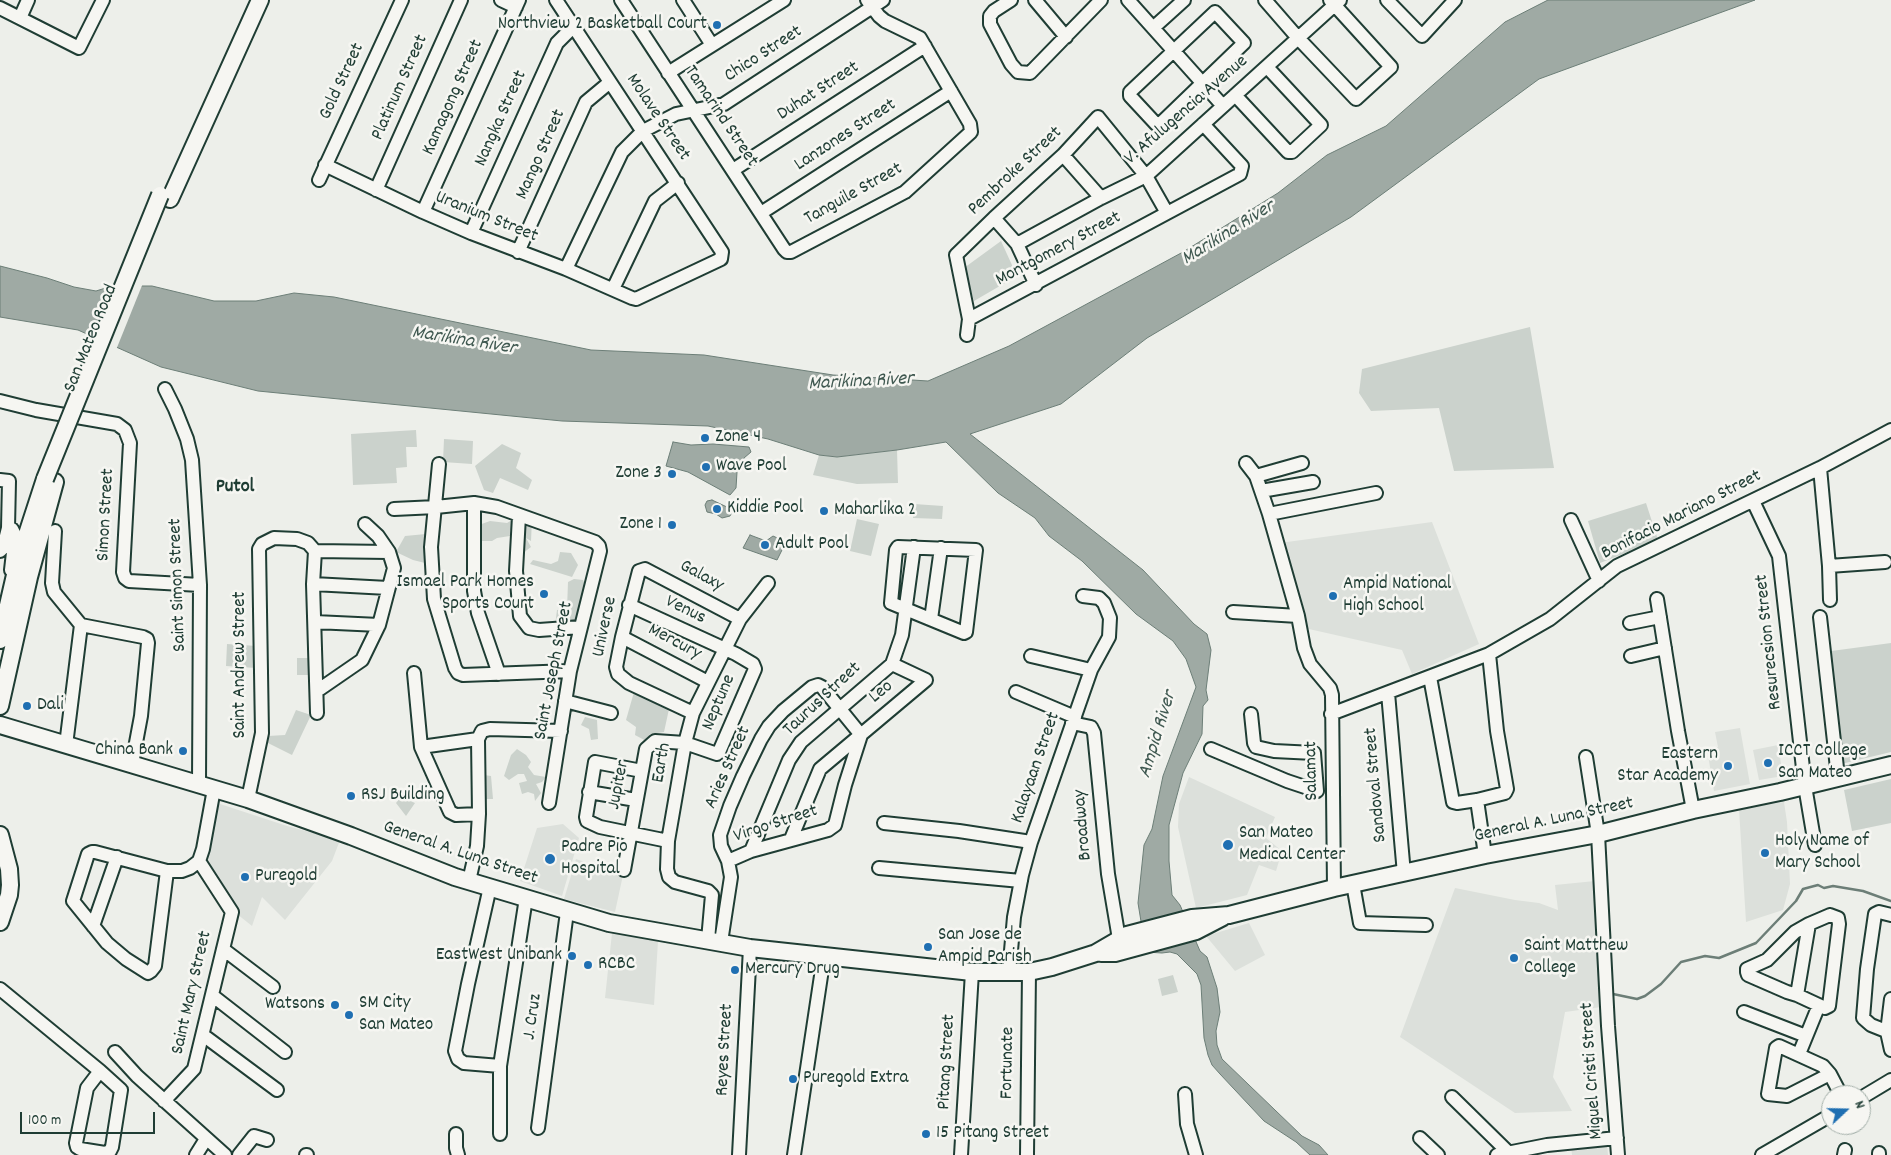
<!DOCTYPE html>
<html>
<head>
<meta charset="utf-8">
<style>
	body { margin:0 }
	#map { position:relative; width:1891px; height:1155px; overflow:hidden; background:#edefea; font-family:Dekko,sans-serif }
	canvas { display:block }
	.north { position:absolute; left:1821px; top:1085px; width:50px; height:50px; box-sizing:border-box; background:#f6f6f2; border:1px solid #a0aca6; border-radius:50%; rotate:69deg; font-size:14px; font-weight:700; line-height:20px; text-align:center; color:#1f3d34 }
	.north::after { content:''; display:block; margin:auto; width:18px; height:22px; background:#1f6fb2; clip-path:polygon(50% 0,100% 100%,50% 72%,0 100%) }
	.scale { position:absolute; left:20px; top:1112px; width:135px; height:22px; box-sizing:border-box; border:2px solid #1f3d34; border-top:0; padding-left:6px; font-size:15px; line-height:18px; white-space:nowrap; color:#1f3d34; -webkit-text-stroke:4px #f6f6f2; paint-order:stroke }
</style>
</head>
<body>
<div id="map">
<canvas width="1891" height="1155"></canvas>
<div class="north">N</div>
<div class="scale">100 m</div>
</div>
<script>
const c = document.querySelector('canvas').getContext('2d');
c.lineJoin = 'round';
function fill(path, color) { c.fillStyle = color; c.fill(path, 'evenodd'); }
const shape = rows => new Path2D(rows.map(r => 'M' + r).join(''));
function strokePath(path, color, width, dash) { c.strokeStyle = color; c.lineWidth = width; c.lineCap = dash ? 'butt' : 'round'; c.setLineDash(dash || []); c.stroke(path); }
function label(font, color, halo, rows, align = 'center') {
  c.font = font + ' Dekko,sans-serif'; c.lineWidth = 5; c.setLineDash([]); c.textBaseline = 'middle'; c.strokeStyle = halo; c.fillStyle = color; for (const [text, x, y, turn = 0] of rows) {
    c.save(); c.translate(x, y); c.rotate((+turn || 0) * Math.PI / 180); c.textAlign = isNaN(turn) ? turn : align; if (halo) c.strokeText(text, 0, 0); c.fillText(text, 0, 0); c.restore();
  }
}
const built = shape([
	[1432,522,1479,644,1412,674,1402,650,1300,627,1280,543],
	[1740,728,1750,784,1714,791,1707,749,1718,747,1715,732],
	[1778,745,1783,776,1759,780,1753,750],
	[1189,777,1275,817,1266,838,1282,851,1276,871,1259,865,1247,895,1196,908,1178,827,1179,804],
	[1784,802,1787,822,1790,884,1783,910,1746,922,1739,809],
	[217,803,287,826,340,840,332,861,285,920,262,897,252,926,232,910,204,862],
	[563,824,579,838,562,896,520,881,537,828],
	[576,859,623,875,615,912,564,899],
	[1595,881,1601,1007,1565,1012,1553,1077,1572,1111,1515,1113,1400,1037,1455,888,1515,900,1539,903,1558,910,1555,885],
	[1249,923,1265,955,1235,971,1206,936],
	[612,933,658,941,654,1005,605,998],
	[1607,1143,1608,1155,1572,1155,1571,1146]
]);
const green = shape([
	[1001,241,1017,276,974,301,964,268],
	[1530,327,1554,468,1454,471,1439,408,1371,411,1359,393,1362,369],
	[416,430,417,447,406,447,407,467,396,468,397,483,353,485,351,434],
	[444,439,473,441,472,464,443,462],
	[502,444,521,453,516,468,532,480,528,490,500,478,493,493,484,490,475,466],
	[897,450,898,483,857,484,813,475,819,455,837,457],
	[1646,503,1658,540,1600,563,1588,521],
	[914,504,943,506,942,519,913,518],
	[517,517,532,519,531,541,526,538,531,547,523,553,516,547,515,531,510,530,510,536,497,538,492,541,481,541,473,534,476,526,490,521,507,523],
	[857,519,879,524,871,556,850,551],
	[426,534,423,547,426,559,425,563,413,560,396,552,405,536],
	[560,552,571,553,578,565,572,577,530,564,533,560,551,564,558,561],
	[574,579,583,580,588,591,581,621,555,626,557,610,567,609,568,582],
	[1891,643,1891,752,1841,764,1824,652],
	[227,644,257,646,256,668,226,666],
	[297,658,309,658,309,675,297,675],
	[634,692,669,709,664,732,650,734,648,742,635,735,636,727,626,720],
	[296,710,311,715,292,755,268,743,268,736,285,735],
	[585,717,597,720,598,739,591,740,589,729,581,725],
	[517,749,526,755,531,762,528,767,534,775,546,777,542,782,536,784,541,793,535,801,534,794,528,792,522,794,519,783,527,781,524,774,518,774,509,780,504,776,511,755],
	[484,775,491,776,493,799,486,799],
	[1891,779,1891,823,1852,831,1844,790],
	[401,797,415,803,406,816,396,803],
	[1173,975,1178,992,1162,996,1158,979]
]);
const water = shape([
	[1548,0,1755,0,1539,79,1351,217,1147,338,1061,404,970,434,1143,570,1194,624,1207,634,1211,650,1206,690,1208,700,1203,706,1202,734,1183,773,1169,825,1169,861,1172,895,1180,905,1200,951,1207,957,1217,988,1220,1012,1216,1031,1217,1045,1222,1059,1302,1136,1319,1145,1328,1155,1310,1155,1296,1142,1264,1121,1220,1074,1212,1065,1208,1055,1204,1038,1201,985,1197,974,1177,954,1170,952,1162,953,1146,952,1138,903,1144,845,1152,829,1163,776,1196,687,1186,659,1173,641,1136,614,1082,561,1049,536,1035,518,998,493,946,442,897,450,837,457,819,455,768,439,708,426,562,421,258,391,161,367,78,330,0,317,0,266,47,278,74,287,96,291,112,286,152,286,214,301,256,301,294,293,334,297,591,350,704,355,833,375,928,381,1009,346,1183,252,1278,193,1327,155,1386,126,1505,22,1548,0],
	[673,442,691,445,713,444,749,447,751,452,744,458,737,472,736,488,730,495,688,472,666,466,673,442],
	[712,500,729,508,731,514,730,516,722,518,716,514,707,512,705,505,707,501,712,500],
	[750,535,766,541,773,536,786,542,777,560,743,548,750,535]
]);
const pier = shape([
	[124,282,143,283,116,350,95,341]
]);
const stream = shape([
	[1613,994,1637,999,1645,996,1661,984,1681,962,1705,956,1719,958,1756,943,1796,901,1803,889,1818,885,1824,888,1833,886,1863,891,1891,901]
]);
const minor = shape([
	[501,0,516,7],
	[621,0,784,249,787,252,791,252,905,192,971,132,970,124,920,38,885,21,879,16,867,0],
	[683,0,712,45],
	[1011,0,994,11,990,16,990,24,1011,64,1018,72,1030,73,1101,0],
	[1035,0,1066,37],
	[1128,0,1223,106],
	[1265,0,1298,38,1356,99,1391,67,1330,0],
	[1387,0,1422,36,1455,0],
	[0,8,79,48,103,0],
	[1215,12,1244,43,1160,124,1156,124,1130,96,1130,92,1215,12],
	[20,18,28,0],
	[1153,28,1184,0],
	[668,73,784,0],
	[1235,95,1288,152,1292,152,1321,125,1267,67],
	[1063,155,1101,198],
	[325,165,423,212,471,233,566,269,632,298,636,299,721,259,722,252,556,0],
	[733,170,925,46],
	[319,180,402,0],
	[376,190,461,0],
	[423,212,519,0],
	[761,213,951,91],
	[994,218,1017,244,1036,285],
	[471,233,557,43,574,26],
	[1017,244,1101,198,1146,176,1340,0],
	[518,252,586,102,610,82],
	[566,269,622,152,643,131,676,114,724,104,883,0],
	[613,289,655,201,678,183],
	[969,319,1240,174,1242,166,1203,124],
	[967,335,969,319,956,255,994,218,1063,155,1098,117,1146,176,1167,213],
	[165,389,175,409,187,439,192,460,200,585,199,784],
	[0,401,36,410,117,424,125,430,130,443,123,572,125,578,129,581,200,585],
	[1246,463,1256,476,1269,514,1298,616,1304,648,1310,664,1330,688,1332,695,1334,888],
	[439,464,431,547,434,599,455,668,458,673,463,675,570,671],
	[1820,468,1829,566,1830,600],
	[1256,476,1302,463],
	[0,480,9,481,8,528,3,548,0,551],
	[1261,491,1313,482],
	[1753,501,1779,556,1805,786,1815,845],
	[474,503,474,591,478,613,499,674],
	[394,509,436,507,474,503,497,507,595,542,599,546,600,551,570,671,549,803],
	[1269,514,1376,493],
	[519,516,516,571,520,616,529,628,539,630,581,627],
	[1571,520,1599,581],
	[365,524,378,536,389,552],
	[55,531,52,583,54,592,81,625,143,637,147,639,148,643,141,716,132,764],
	[898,547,976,550,966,632,964,633,891,603,896,550,898,547],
	[315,551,389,552,394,568,379,625,362,660,317,691],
	[1829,566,1885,562],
	[11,570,15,535,12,529],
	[313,584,388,588],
	[1657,599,1678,731,1693,810],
	[1233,612,1298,616],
	[1820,617,1838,777],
	[931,619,941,548],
	[315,622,379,625],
	[1630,623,1660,617],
	[622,637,708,682],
	[1031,656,1091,670],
	[1631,656,1665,648],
	[892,664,902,635,914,547],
	[414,673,421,747,450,812,456,815,479,814],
	[1430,677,1453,802,1457,803,1477,800,1505,793,1507,789,1497,731,1489,654],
	[1016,692,1075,717],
	[1388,693,1404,874],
	[565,701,611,713],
	[693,713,629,683,618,674,616,667,622,637,639,571,645,569,740,619],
	[1331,714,1489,654,1550,619,1617,566,1820,468,1891,430],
	[1072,723,1091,727,1094,733,1108,874,1119,939],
	[478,739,482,731,490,729,561,731],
	[66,745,81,625],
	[421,747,478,739],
	[1211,749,1287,781,1317,791,1314,753,1274,751,1256,747,1254,743,1251,714],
	[1586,757,1598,834,1608,1026,1618,1155],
	[642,771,595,762,586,817,587,821,600,827,668,841],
	[589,792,636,800],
	[248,799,262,733,259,549,262,544,274,538,297,539,308,543,315,551,313,584,317,713],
	[1477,800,1485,855],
	[884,823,959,831,1031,842],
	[791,839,820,769,926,680,892,664],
	[751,851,789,760,801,742,892,664],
	[199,861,203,849,214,789],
	[728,861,751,851,828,830,835,825,845,785,861,735],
	[879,868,1021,881],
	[624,870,646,749,655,741,685,743,717,754,719,752,755,669,753,664,736,654,629,605],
	[167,871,155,966,151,971,148,973,126,959,107,943,73,901,88,854,92,852,95,852,167,871,182,871,190,868,199,861],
	[469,881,477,846,479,814,478,739],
	[1353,884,1360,923,1426,925],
	[490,887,468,984,455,1051,458,1059,464,1063,500,1066],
	[1830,915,1838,918,1839,924,1829,1006,1825,1008,1797,995,1809,924,1830,915],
	[1891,915,1879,912,1875,914,1867,969,1863,1018,1871,1025,1891,1033],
	[93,926,117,857],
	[708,940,712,895,708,891,675,882,669,877,667,869,668,841,685,743,693,713,740,619,768,583],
	[721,942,731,877,728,861,721,846,720,835,730,806,743,776,761,739,769,726,783,711,812,687,818,685,822,687,861,735],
	[223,949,273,987],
	[1009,973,1014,917,1022,875,1031,842,1091,670,1109,637,1110,618,1104,603,1099,598,1083,596],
	[0,989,100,1071,121,1090,112,1147,110,1151,105,1153,80,1149,77,1147,76,1143,87,1088,100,1071],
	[1797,995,1787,992,1748,975,1747,972,1747,969,1767,960,1795,932,1809,924],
	[213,996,285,1052],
	[1891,999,1887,1032,1891,1050],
	[1744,1012,1806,1036],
	[203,1035,277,1090],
	[115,1052,137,1076,225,1155],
	[1799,1054,1819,1005],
	[1830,1074,1787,1096,1768,1094,1776,1048,1779,1046,1823,1066,1830,1074,1841,1095],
	[1185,1094,1187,1124,1196,1155],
	[1452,1097,1508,1152],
	[1861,1098,1891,1080],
	[164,1101,194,1069,232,912,199,861],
	[538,1128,567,912],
	[456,1134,456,1148,458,1155],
	[500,1134,500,1066,526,898],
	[1420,1138,1438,1155],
	[196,1155,206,1139],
	[239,1155,254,1136,267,1140],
	[306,1155,307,1155],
	[739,1155,750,948],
	[794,1155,824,956],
	[961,1155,972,972],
	[1027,1155,1029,972],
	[1497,1155,1547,1145,1617,1138],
	[1762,1155,1831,1115],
	[1844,1155,1845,1150],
	[1879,1155,1879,1153]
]);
const major = shape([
	[170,199,260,0],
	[0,640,18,562,45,479],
	[0,706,29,577,55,482],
	[0,725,248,799,351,836,455,877,609,923,750,948,972,972,1029,972,1052,967,1096,953,1127,935,1192,918,1229,915,1334,888,1485,855,1598,834,1693,810,1780,792,1891,765],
	[0,835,9,869,10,885,9,895,0,922],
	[1101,953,1115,953,1196,931,1223,917]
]);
const majorBridge = shape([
	[45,479,160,195]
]);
const markers = [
	[717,25,5,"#1f6fb2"],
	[705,438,5,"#1f6fb2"],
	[706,467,5,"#1f6fb2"],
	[672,474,5,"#1f6fb2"],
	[717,509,5,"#1f6fb2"],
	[824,511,5,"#1f6fb2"],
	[672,525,5,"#1f6fb2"],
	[765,545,5,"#1f6fb2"],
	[544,594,5,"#1f6fb2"],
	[1333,596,5,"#1f6fb2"],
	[27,706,5,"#1f6fb2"],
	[183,751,5,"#1f6fb2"],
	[1768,763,5,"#1f6fb2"],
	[1728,766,5,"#1f6fb2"],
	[351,796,5,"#1f6fb2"],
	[1228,845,6,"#1f6fb2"],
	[1765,853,5,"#1f6fb2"],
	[550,859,6,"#1f6fb2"],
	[245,877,5,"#1f6fb2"],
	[928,947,5,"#1f6fb2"],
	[572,956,5,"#1f6fb2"],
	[1514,958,5,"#1f6fb2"],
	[588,965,5,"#1f6fb2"],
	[735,970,5,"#1f6fb2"],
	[335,1005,5,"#1f6fb2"],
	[349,1015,5,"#1f6fb2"],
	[793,1079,5,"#1f6fb2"],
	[926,1134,5,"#1f6fb2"]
];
const poiNames = [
	["Northview 2 Basketball Court",707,25,"right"],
	["Zone 4",715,438],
	["Wave Pool",716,467],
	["Zone 3",662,474,"right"],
	["Kiddie Pool",727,509],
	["Maharlika 2",834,511],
	["Zone 1",662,525,"right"],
	["Adult Pool",775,545],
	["Ismael Park Homes",534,583,"right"],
	["Sports Court",534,605,"right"],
	["Ampid National",1343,585],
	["High School",1343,607],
	["Dali",37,706],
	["China Bank",173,751,"right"],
	["ICCT College",1778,752],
	["San Mateo",1778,774],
	["Eastern",1718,755,"right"],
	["Star Academy",1718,777,"right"],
	["RSJ Building",361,796],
	["San Mateo",1239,834],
	["Medical Center",1239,856],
	["Holy Name of",1775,842],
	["Mary School",1775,864],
	["Padre Pio",561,848],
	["Hospital",561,870],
	["Puregold",255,877],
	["San Jose de",938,936],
	["Ampid Parish",938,958],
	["Saint Matthew",1524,947],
	["College",1524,969],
	["EastWest Unibank",562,956,"right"],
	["RCBC",598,965],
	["Mercury Drug",745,970],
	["SM City",359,1004],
	["San Mateo",359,1026],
	["Watsons",325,1005,"right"],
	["Puregold Extra",803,1079],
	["15 Pitang Street",936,1134]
];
const streetNames = [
	["Chico Street",764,55,-33],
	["Gold Street",343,82,-65],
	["Platinum Street",401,88,-66],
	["Duhat Street",819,92,-33],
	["Kamagong Street",454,98,-66],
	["V. Afulugencia Avenue",1187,111,-41],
	["Tamarind Street",720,117,56],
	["Molave Street",657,118,56],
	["Nangka Street",502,119,-66],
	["Lanzones Street",846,136,-33],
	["Mango Street",542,155,-66],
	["Pembroke Street",1016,172,-43],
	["Tanguile Street",854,195,-29],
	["Uranium Street",486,218,22],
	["Montgomery Street",1059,250,-28],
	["San Mateo Road",92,339,-68],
	["Simon Street",107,515,-87],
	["Bonifacio Mariano Street",1682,516,-27],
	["Galaxy",701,577,28],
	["Saint Simon Street",179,585,-92],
	["Venus",685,611,26],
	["Universe",606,627,-78],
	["Resurecsion Street",1770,642,-96],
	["Mercury",674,643,28],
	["Saint Andrew Street",241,665,-90],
	["Saint Joseph Street",555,671,-79],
	["Leo",882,693,-39],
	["Taurus Street",823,700,-43],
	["Neptune",720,703,-67],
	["Earth",663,763,-80],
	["Aries Street",729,768,-66],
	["Kalayaan Street",1037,768,-71],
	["Salamat",1313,771,-91],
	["Jupiter",620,785,-79],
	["Sandoval Street",1377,785,-95],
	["General A. Luna Street",1554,821,-12],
	["Virgo Street",776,825,-18],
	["Broadway",1084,825,-95],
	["General A. Luna Street",460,854,19],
	["Saint Mary Street",193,993,-77],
	["J. Cruz",534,1017,-82],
	["Reyes Street",726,1050,-87],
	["Pitang Street",948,1062,-87],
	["Fortunate",1009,1063,-89],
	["Miguel Cristi Street",1593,1071,-94]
];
const waterNames = [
	["Marikina River",1229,234,-32],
	["Marikina River",464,342,9],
	["Marikina River",861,383,-3],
	["Ampid River",1159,735,-73]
];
const neighbourhoodNames = [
	["Putol",235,488]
];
fill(built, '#dce0db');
fill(green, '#cbd2cc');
fill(water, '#9faaa4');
strokePath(water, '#6c7e77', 1);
fill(pier, '#edefea');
strokePath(stream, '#6c7e77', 2.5);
strokePath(minor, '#1f3d34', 16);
strokePath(major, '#1f3d34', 20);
strokePath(minor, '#f6f6f2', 12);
strokePath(major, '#f6f6f2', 16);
strokePath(majorBridge, '#1f3d34', 20, []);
strokePath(majorBridge, '#f6f6f2', 16);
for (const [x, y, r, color] of markers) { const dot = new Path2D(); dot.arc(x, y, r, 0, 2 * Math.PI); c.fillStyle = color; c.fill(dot); strokePath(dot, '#f6f6f2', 2); }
label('19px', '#1f3d34', '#f6f6f2', poiNames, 'left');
label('19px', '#1f3d34', '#f6f6f2', streetNames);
label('italic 20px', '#3f5850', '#f6f6f2', waterNames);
label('bold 20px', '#1f3d34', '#f6f6f2', neighbourhoodNames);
</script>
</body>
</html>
